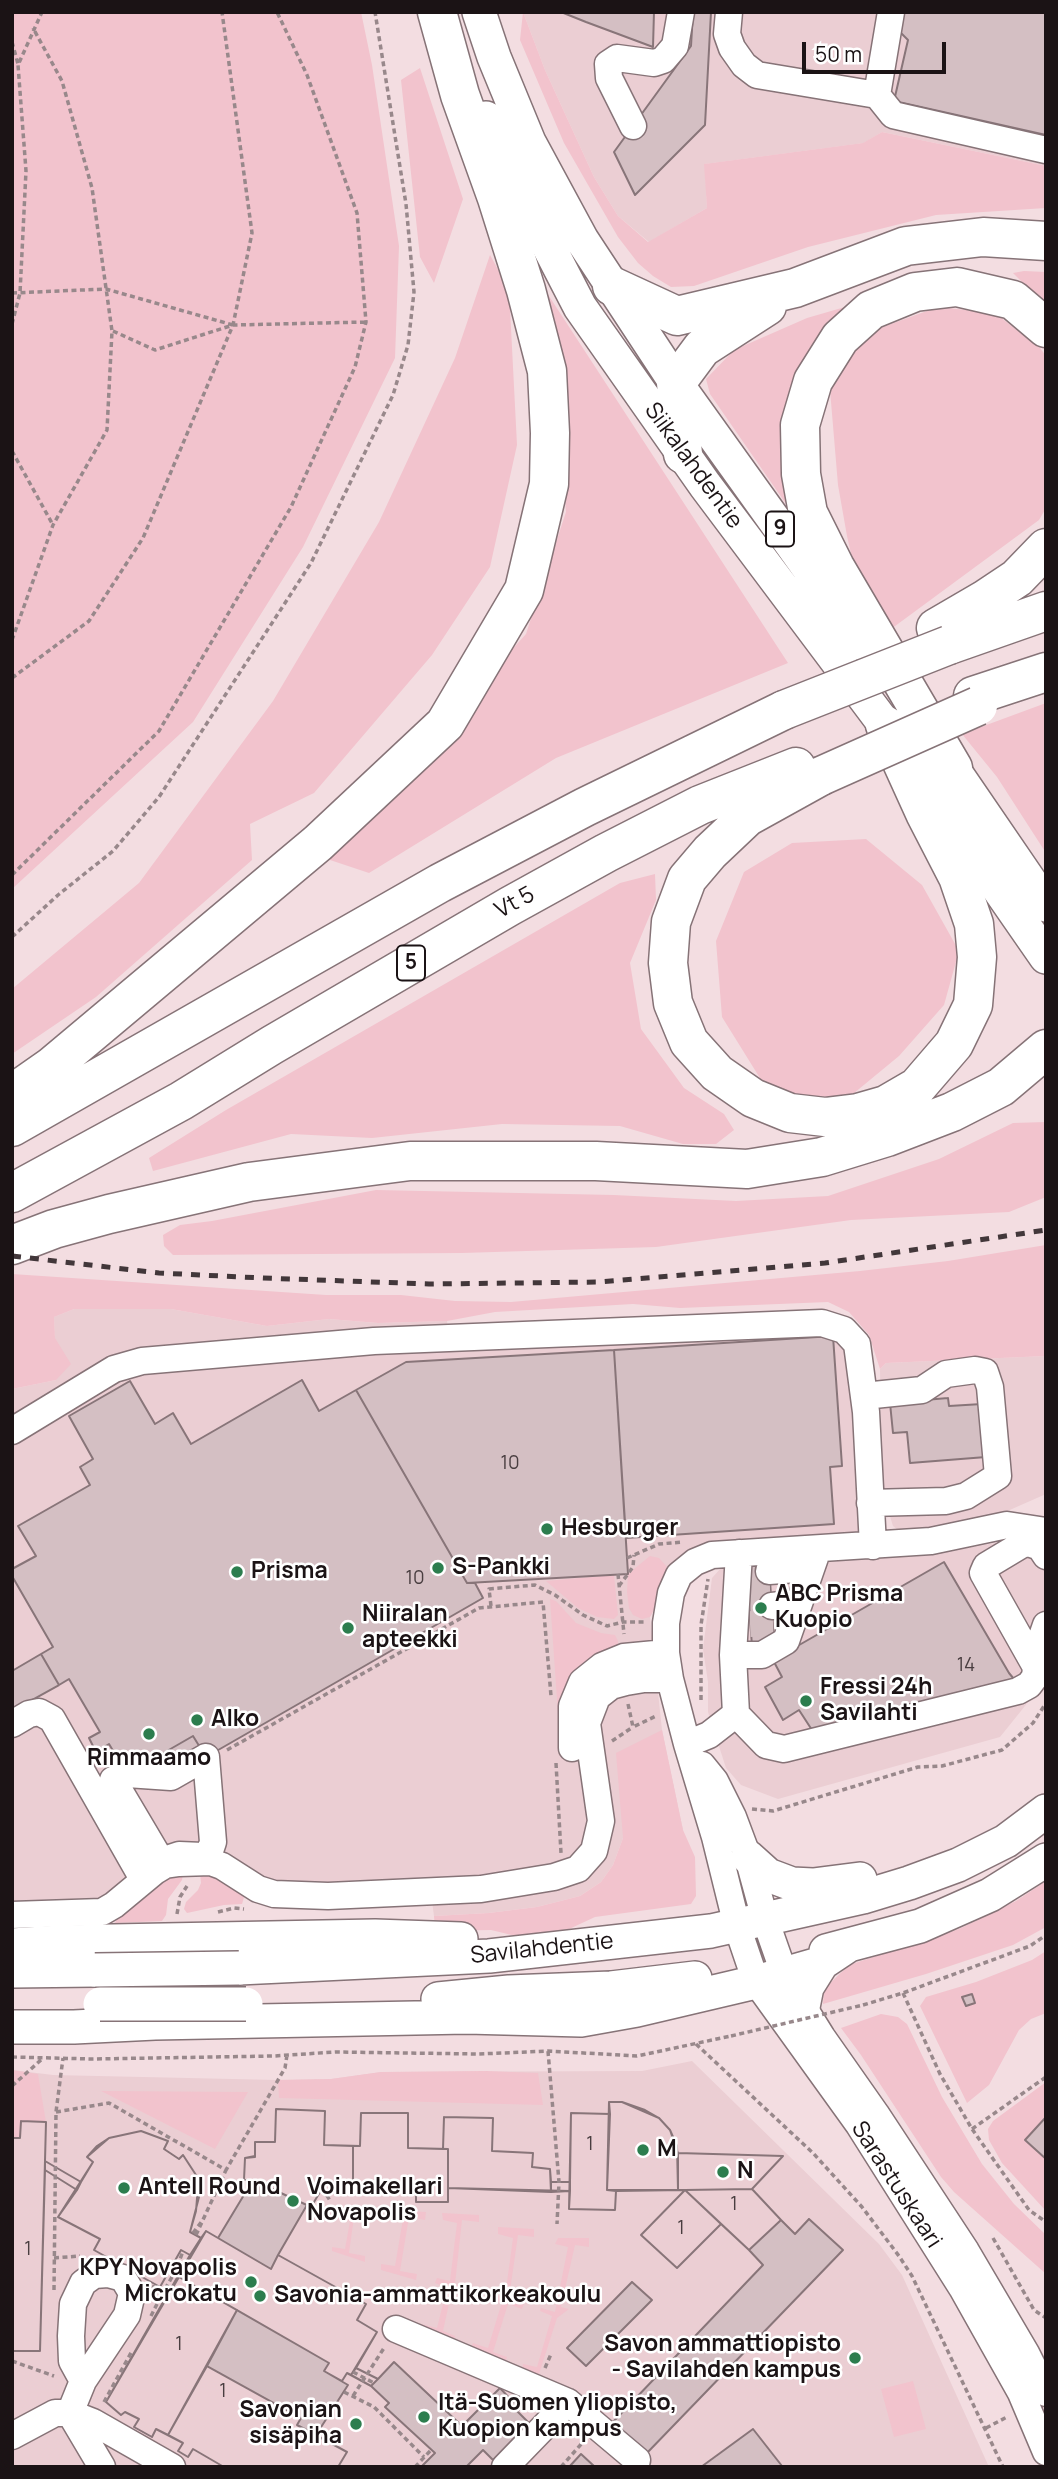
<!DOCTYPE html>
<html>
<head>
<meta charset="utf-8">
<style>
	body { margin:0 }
	#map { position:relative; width:1058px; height:2479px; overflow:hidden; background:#f3dde1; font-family:Manrope,sans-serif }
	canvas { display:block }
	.frame { position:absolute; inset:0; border:14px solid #1b1315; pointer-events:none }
	.scale { position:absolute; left:802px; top:42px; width:144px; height:32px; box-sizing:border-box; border:4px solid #1b1315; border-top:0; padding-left:9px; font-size:21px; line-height:24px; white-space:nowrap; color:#1b1315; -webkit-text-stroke:5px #fff; paint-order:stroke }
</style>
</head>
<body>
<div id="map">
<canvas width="1058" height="2479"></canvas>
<div class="frame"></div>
<div class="scale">50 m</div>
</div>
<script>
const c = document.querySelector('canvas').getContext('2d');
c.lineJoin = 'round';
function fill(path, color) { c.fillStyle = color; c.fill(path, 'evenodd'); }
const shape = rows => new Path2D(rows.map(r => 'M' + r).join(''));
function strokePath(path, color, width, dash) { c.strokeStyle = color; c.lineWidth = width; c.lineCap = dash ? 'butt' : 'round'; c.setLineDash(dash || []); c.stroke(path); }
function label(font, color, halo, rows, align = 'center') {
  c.font = font + ' Manrope,sans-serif'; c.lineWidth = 5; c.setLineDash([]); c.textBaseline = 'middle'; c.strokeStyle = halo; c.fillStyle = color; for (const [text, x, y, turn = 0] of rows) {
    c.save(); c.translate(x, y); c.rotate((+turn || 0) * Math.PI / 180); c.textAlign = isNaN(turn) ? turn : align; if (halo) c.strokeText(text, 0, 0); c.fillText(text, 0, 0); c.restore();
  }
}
const built = shape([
	[523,12,1046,12,1046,166,882,132,864,143,705,164,707,208,649,242,618,216,594,177,545,70],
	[74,1309,171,1309,267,1326,329,1319,378,1323,447,1321,449,1337,844,1330,873,1546,750,1552,679,1575,666,1568,656,1606,650,1617,662,1730,683,1830,623,1838,613,1865,601,1882,580,1896,537,1907,489,1913,434,1916,432,1901,206,1873,174,1874,157,1883,12,1926,12,1389,56,1380,54,1317],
	[1046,1356,1046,1494,987,1520,903,1534,893,1526,882,1490,880,1369,886,1363],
	[1046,1534,1046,1661,1033,1696,1000,1737,778,1799,741,1785,726,1768,708,1712,708,1682,703,1649,712,1578,721,1568,747,1562,922,1556],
	[692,2061,879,2244,902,2275,989,2467,12,2467,12,2070,53,2075,278,2080,331,2079,381,2072,642,2071]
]);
const green = shape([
	[12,12,361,12,372,65,399,246,395,358,303,547,193,722,12,889],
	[523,12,545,70,594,177,618,216,648,242,707,208,704,164,863,143,882,132,1046,166,1046,208,936,215,808,247,694,286,671,287,653,276,638,263,618,237,564,143,520,40],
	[420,68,463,199,434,283,420,257,401,80],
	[490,255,509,289,517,445,490,567,432,655,314,793,250,824,252,860,96,997,12,1054,12,989,139,883,273,701,379,522,455,358],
	[1024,271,1046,272,1046,306,1013,273],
	[547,293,788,663,556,758,369,873,324,858,526,634,566,512],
	[845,307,820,333,805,359,798,516,784,501,710,394,706,379,734,350,807,318],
	[938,307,995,313,1040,348,1046,356,1046,508,1039,520,887,632,854,567,847,536,838,485,830,390,866,333],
	[1046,703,1046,853,997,777,962,734],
	[866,839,922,885,959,951,944,1005,899,1056,842,1103,768,1091,722,1017,716,941,744,872,792,843],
	[655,874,656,900,630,963,641,1029,684,1088,724,1114,734,1130,716,1144,683,1144,620,1126,502,1124,372,1138,291,1134,153,1171,149,1158,226,1110,620,883],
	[1046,1122,1046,1197,1009,1212,851,1220,656,1247,462,1253,173,1255,164,1246,163,1235,180,1225,212,1221,376,1190,614,1195,736,1201,828,1196,939,1159,1013,1123],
	[1046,1245,1046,1356,886,1363,880,1369,869,1335,849,1312,828,1302,680,1308,633,1304,495,1312,447,1321,378,1323,329,1319,267,1326,171,1309,74,1309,54,1317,55,1338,71,1364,56,1380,12,1389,12,1274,326,1295,401,1295,455,1301,511,1302,860,1271,948,1261],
	[650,1556,659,1558,667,1567,656,1606,650,1617,642,1619,633,1615,629,1608,627,1592,628,1574],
	[614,1575,618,1615,614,1619,597,1617,578,1608,546,1581],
	[550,1599,556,1601,576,1623,601,1633,615,1635,618,1641,618,1650,566,1755,561,1757],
	[662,1730,683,1830,695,1857,696,1896,691,1904,595,1917,567,1930,520,1937,491,1930,435,1931,434,1916,489,1913,537,1907,580,1896,601,1882,613,1865,623,1838,616,1753],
	[200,1873,206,1873,245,1894,242,1904,224,1905,187,1913,184,1909,186,1902,198,1890,201,1883],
	[174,1874,183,1874,182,1880,168,1899,166,1915,162,1921,115,1923,119,1913,157,1883],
	[1046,1881,1046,1927,1013,1945,926,1974,823,2004,824,1989,849,1965,959,1929,1016,1901],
	[1046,1951,1046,2013,1031,2019,1019,2030,989,2085,967,2103,920,2006,926,1997,976,1982,1032,1960],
	[881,2014,898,2017,907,2024,942,2097,982,2164,1014,2204,1046,2235,1046,2274,954,2192,941,2177,861,2055,841,2028],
	[12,2070,38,2074,46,2122,21,2121,20,2138,12,2138],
	[486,2071,538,2073,543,2105,279,2098,278,2080,331,2079,381,2072],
	[1046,2082,1046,2117,1025,2140,1046,2159,1046,2211,1002,2163,989,2140,988,2129,993,2121],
	[101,2091,248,2092,215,2149],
	[335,2210,371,2212,371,2220,354,2217,349,2253,365,2256,365,2262,332,2251,332,2247,345,2249,350,2221,337,2218],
	[389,2210,426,2212,425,2220,409,2217,400,2271,417,2274,416,2280,381,2270,381,2264,395,2266,403,2219,389,2216],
	[442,2213,479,2215,479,2222,462,2220,455,2284,471,2289,469,2296,452,2290,443,2331,455,2336,454,2344,419,2329,420,2324,437,2328,447,2288,435,2283,437,2278,450,2281,457,2223,443,2220],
	[498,2227,534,2229,534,2237,518,2235,509,2298,525,2300,522,2309,508,2304,493,2352,507,2357,505,2364,470,2350,473,2343,488,2348,502,2302,488,2298,490,2294,505,2297,513,2238,498,2234],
	[558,2238,589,2238,589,2247,575,2245,561,2307,569,2309,557,2318,539,2374,522,2369,523,2364,537,2367,552,2316,540,2311,541,2308,555,2312,568,2247,555,2244],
	[913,2381,926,2429,894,2437,881,2389]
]);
const building = shape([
	[561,12,654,12,653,47,586,22,561,12],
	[693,12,711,12,705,125,635,195,614,152,691,46,693,12],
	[901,12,1046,12,1046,135,894,101,908,40,900,32,901,12],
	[833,1336,842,1466,830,1467,834,1524,626,1538,614,1350,833,1336],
	[614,1350,628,1574,467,1583,356,1390,406,1362,614,1350],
	[302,1380,319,1411,356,1390,467,1583,475,1583,483,1598,206,1757,193,1736,127,1774,109,1744,96,1752,89,1738,100,1732,69,1679,59,1685,41,1654,53,1647,12,1576,12,1569,36,1556,18,1526,90,1485,80,1467,93,1459,69,1416,130,1381,155,1424,173,1413,191,1444,302,1380],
	[948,1398,949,1406,982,1404,986,1457,910,1463,907,1432,893,1433,890,1403,948,1398],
	[944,1562,1009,1673,1018,1684,812,1730,799,1710,783,1720,765,1687,782,1677,773,1660,944,1562],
	[769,1564,774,1644,752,1646,746,1565,769,1564],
	[41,1654,59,1685,12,1711,12,1671,41,1654],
	[193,1736,206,1757,127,1774,193,1736],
	[972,1994,975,2003,966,2006,962,1997,972,1994],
	[609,2102,622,2102,659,2118,670,2130,678,2153,783,2156,752,2189,781,2220,749,2250,721,2224,677,2268,641,2235,685,2190,616,2191,615,2210,569,2209,570,2191,448,2188,448,2202,416,2202,416,2187,371,2185,370,2191,353,2192,353,2183,326,2182,311,2207,307,2205,278,2255,366,2304,357,2320,377,2332,356,2368,378,2379,394,2362,462,2426,500,2388,513,2402,521,2400,522,2408,517,2411,529,2423,493,2460,483,2450,466,2467,421,2467,435,2453,385,2407,389,2403,371,2386,347,2373,342,2381,324,2371,329,2363,237,2310,207,2366,301,2418,297,2425,347,2452,338,2467,224,2467,193,2449,188,2457,178,2451,183,2443,156,2429,152,2437,134,2427,139,2419,125,2412,121,2415,106,2402,190,2255,181,2250,160,2287,94,2250,100,2239,58,2217,77,2190,45,2170,40,2351,13,2351,12,2138,20,2138,21,2121,46,2122,45,2161,81,2182,93,2162,87,2157,109,2138,141,2131,168,2141,164,2149,179,2159,183,2155,196,2175,199,2197,190,2232,201,2238,206,2231,218,2238,253,2180,244,2180,245,2158,255,2156,255,2142,275,2142,276,2109,325,2111,324,2145,360,2146,361,2113,408,2113,408,2148,443,2149,444,2117,493,2118,492,2151,533,2153,532,2167,550,2169,551,2182,570,2182,571,2113,610,2114,609,2102],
	[609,2102,622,2102,645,2110,659,2118,670,2130,677,2146,678,2190,607,2190,609,2102],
	[276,2109,325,2111,324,2145,353,2146,353,2183,326,2182,311,2207,253,2180,244,2180,245,2158,255,2157,255,2142,275,2142,276,2109],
	[361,2113,408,2113,408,2148,448,2149,448,2202,416,2202,416,2187,371,2185,370,2191,353,2192,353,2146,360,2146,361,2113],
	[571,2113,610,2114,607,2190,616,2191,615,2210,569,2209,571,2113],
	[444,2117,493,2118,492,2151,533,2153,532,2167,550,2169,551,2192,448,2188,448,2149,443,2149,444,2117],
	[1046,2117,1046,2159,1025,2140,1046,2117],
	[21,2121,46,2122,40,2351,13,2351,12,2138,20,2138,21,2121],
	[141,2131,168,2141,164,2149,179,2159,183,2155,196,2175,198,2186,196,2211,190,2232,201,2238,190,2255,181,2250,160,2287,94,2250,100,2239,58,2217,93,2162,87,2157,97,2146,109,2138,141,2131],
	[678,2153,783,2156,752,2189,685,2190,678,2190,678,2153],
	[45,2161,81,2182,77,2190,45,2170,45,2161],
	[551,2182,570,2182,570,2191,551,2192,551,2182],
	[752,2189,781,2220,749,2250,685,2190,752,2189],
	[685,2190,721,2224,677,2268,641,2235,685,2190],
	[809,2219,843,2250,646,2454,612,2423,763,2265,749,2250,781,2220,795,2234,809,2219],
	[206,2231,271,2269,278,2255,366,2304,357,2320,377,2332,351,2375,347,2373,342,2381,324,2371,329,2363,179,2277,206,2231],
	[179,2277,237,2310,168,2435,156,2429,152,2437,134,2427,139,2419,125,2412,121,2415,106,2402,179,2277],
	[632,2282,652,2300,586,2366,567,2348,632,2282],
	[237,2310,329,2363,324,2371,348,2385,316,2435,297,2425,301,2418,207,2366,237,2310],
	[207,2366,301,2418,297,2425,347,2452,338,2467,224,2467,193,2449,188,2457,178,2451,183,2443,168,2435,207,2366],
	[356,2368,378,2379,371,2386,351,2375,356,2368],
	[753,2429,782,2466,781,2467,701,2467,753,2429],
	[581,2454,595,2467,569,2467,581,2454]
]);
const minorTunnel = shape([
	[748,1590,770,1589],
	[750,1624,773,1623]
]);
const path = shape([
	[12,42,18,64],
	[12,293,106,289,233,325],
	[12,324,20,293,26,171,18,65,42,12],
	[113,331,155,350,233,325,366,322],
	[12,451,53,525],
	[12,640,53,525,107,430,112,331,92,188,62,81,33,28],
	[12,678,89,621,143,538,233,325,252,233,222,12],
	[12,875,159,731,291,507,355,367,366,322,357,213,307,75,277,12],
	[12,937,58,895,113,851,159,797,311,563,393,395,408,345,414,292,406,204,375,12],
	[627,1558,659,1544,683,1542],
	[618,1574,624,1634],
	[619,1586,633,1567,634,1555],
	[491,1606,489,1589,535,1585,555,1595,583,1615,607,1626,623,1622,646,1622],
	[701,1700,701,1625,708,1579],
	[628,1704,633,1727,656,1716],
	[612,1741,633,1727],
	[227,1750,479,1608,543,1602,551,1696],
	[556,1763,561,1853],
	[752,1809,773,1811,918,1767,942,1766,1002,1750,1033,1723,1046,1703],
	[218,1912,234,1908,244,1909],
	[177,1914,180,1897,187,1886],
	[903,1993,940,2074,972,2129,1029,2210,1046,2222],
	[863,2005,903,1993,1030,1946,1046,1935],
	[696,2044,813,2153,862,2207,899,2256,912,2276,1003,2467],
	[548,2051,559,2182,557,2224],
	[12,2057,92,2059,274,2056,335,2052,479,2054,548,2051,637,2056,731,2036],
	[12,2086,42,2059],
	[56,2112,109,2103,226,2170,285,2068,287,2055],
	[972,2129,1046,2077],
	[322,2188,331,2202],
	[193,2233,202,2221],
	[196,2235,226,2170],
	[993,2238,1034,2310,1046,2318],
	[54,2258,80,2256],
	[54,2290,56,2112,63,2058],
	[161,2296,176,2270,183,2251],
	[151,2316,161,2296,158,2289,152,2286],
	[12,2361,54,2376],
	[545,2368,551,2354],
	[353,2372,374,2383],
	[344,2392,374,2407,424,2457],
	[353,2396,384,2348],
	[104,2402,132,2351],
	[986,2428,1007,2417],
	[467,2466,467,2467],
	[415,2467,431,2450],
	[561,2467,583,2442]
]);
const minor = shape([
	[729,12,727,34,732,48,744,65,757,75,877,95,893,115,1046,150],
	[877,95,891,12],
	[633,126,609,78,608,64,617,58,654,63,663,60,675,46,681,12],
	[864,1396,922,1390,946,1374,975,1370,985,1372,990,1387,998,1476,966,1496,946,1501,870,1503],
	[12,1431,114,1369,142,1361,374,1341,822,1323,844,1330,857,1344,866,1412,873,1546],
	[1046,1531,1007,1525,931,1541,712,1555,695,1562,679,1575,671,1593,666,1623,666,1653,670,1679,687,1744,715,1837,737,1926,756,1982,859,2125,962,2288,1021,2393,1046,2452],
	[769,1571,811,1568],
	[772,1606,799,1603],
	[733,1655,762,1655,786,1641,818,1549],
	[1036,1667,983,1573,986,1566,1021,1545,1028,1543,1040,1547,1046,1556],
	[736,1714,766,1745,784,1749,1018,1691,1029,1685,1035,1677,1038,1648,1046,1625],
	[12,1724,29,1714,39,1712,52,1719,143,1879],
	[687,1744,709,1735,736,1714,733,1655,739,1553],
	[572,1748,572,1706,582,1682,602,1666,624,1657,666,1653],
	[206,1757,213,1842,209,1854,203,1856,179,1855,161,1861,113,1780,127,1774,171,1777,206,1757],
	[702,1765,715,1781,733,1817,748,1857,765,1919,786,1979,822,2037,876,2114,966,2251,1026,2353,1046,2393],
	[12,1915,102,1912,114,1905,155,1871,165,1865,179,1863,211,1862,222,1866,258,1889,274,1894,328,1896,481,1889,554,1877,578,1869,594,1851,601,1821,587,1723,597,1697,611,1686,626,1682,644,1679,670,1679],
	[396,2329,568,2402,505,2467],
	[568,2402,637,2460],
	[70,2413,83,2381,127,2315,132,2293,123,2278,108,2274,94,2275,83,2283,73,2304,71,2336,72,2361,83,2381],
	[70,2413,102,2467],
	[12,2436,55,2413,70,2413,93,2422,172,2467]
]);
const major = shape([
	[479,12,494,57,529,142,582,240,676,383,863,644],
	[486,118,502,156,580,307,705,485,885,725,1046,957],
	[938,747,1046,905],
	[748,1857,768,1875,792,1884,813,1885,860,1879],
	[12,1945,60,1942,375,1936,461,1939],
	[826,1951,920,1926,990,1895,1046,1860],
	[239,1968,489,1956,711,1931,863,1897,909,1883,958,1865,1006,1841,1046,1811],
	[12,1971,95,1970],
	[438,1999,509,1992,611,1988,695,1978],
	[803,2007,807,1987,822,1963],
	[12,2027,74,2027,155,2023,467,2017,581,2020,637,2010,756,1982,822,1963,849,1945]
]);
const highway = shape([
	[612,286,677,316,795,288,906,246,983,237,1046,241],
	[683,454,676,383,702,348,767,306],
	[936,628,984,600,1017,578,1046,548],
	[949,645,1046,611],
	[973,696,1046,672],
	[953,768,835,567,808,513,801,474,800,425,813,381,840,338,871,310,915,292,957,287,1013,300,1046,328],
	[821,776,747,817,710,852,687,879,671,922,668,963,673,1003,689,1042,717,1073,753,1098,790,1113,825,1117,858,1113,886,1105,917,1087,954,1044,973,1005,977,957,974,924,958,877,925,813,885,725],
	[12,1094,52,1066,318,843,445,724,524,590,549,484,550,433,547,371,526,290,497,198,460,95,437,12],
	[12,1127,440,883,585,807,784,710],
	[12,1193,181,1101,272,1045,510,906,606,853,700,805,796,767],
	[12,1245,54,1229,109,1214,249,1182,410,1161,596,1161,747,1169,822,1157,887,1137,952,1112,1001,1087,1046,1049]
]);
const rail = shape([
	[12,1256,159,1273,263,1278,429,1284,599,1282,825,1263,1046,1230]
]);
const pathBridge = shape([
	[731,2036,863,2005]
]);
const majorBridge = shape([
	[95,1970,239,1968],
	[100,2004,246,2004]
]);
const highwayBridge = shape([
	[784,710,949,645],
	[821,776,978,706]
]);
const markers = [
	[547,1529,7,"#2c7d4e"],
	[438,1568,7,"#2c7d4e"],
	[237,1572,7,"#2c7d4e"],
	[761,1608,7,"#2c7d4e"],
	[348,1628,7,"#2c7d4e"],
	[806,1701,7,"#2c7d4e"],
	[197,1720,7,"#2c7d4e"],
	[149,1734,7,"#2c7d4e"],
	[643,2150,7,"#2c7d4e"],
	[723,2172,7,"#2c7d4e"],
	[124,2188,7,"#2c7d4e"],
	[293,2201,7,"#2c7d4e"],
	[251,2282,7,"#2c7d4e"],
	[260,2296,7,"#2c7d4e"],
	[855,2358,7,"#2c7d4e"],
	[424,2417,7,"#2c7d4e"],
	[356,2424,7,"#2c7d4e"]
];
const numberNames = [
	["10",510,1464],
	["10",415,1579],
	["14",966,1666],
	["1",590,2145],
	["1",734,2205],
	["1",681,2229],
	["1",28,2250],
	["1",179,2345],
	["1",223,2392]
];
const shields = [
	[780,529,28],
	[411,963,28]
];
const shieldNames = [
	["9",780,529],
	["5",411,963]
];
const streetNames = [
	["Siikalahdentie",693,466,54],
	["Vt 5",515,903,-29],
	["Savilahdentie",542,1949,-6],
	["Sarastuskaari",896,2185,57]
];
const poiNames = [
	["Hesburger",561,1529],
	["S-Pankki",452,1568],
	["Prisma",251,1572],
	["ABC Prisma",775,1595],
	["Kuopio",775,1621],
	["Niiralan",362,1615],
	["apteekki",362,1641],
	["Fressi 24h",820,1688],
	["Savilahti",820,1714],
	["Alko",211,1720],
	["Rimmaamo",149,1759,"center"],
	["M",657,2150],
	["N",737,2172],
	["Antell Round",138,2188],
	["Voimakellari",307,2188],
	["Novapolis",307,2214],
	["KPY Novapolis",237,2269,"right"],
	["Microkatu",237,2295,"right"],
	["Savonia-ammattikorkeakoulu",274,2296],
	["Savon ammattiopisto",841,2345,"right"],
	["- Savilahden kampus",841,2371,"right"],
	["Itä-Suomen yliopisto,",438,2404],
	["Kuopion kampus",438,2430],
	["Savonian",342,2411,"right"],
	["sisäpiha",342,2437,"right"]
];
fill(built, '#ebced3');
fill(green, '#f2c3cd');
fill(building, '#d4bfc3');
strokePath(building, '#887579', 2);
strokePath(minorTunnel, '#d3bfc2', 26, [26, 13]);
strokePath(minor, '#867377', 29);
strokePath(major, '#867377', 36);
strokePath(highway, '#867377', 41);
strokePath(path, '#98888b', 3.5, [5, 3.5]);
strokePath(minor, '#fff', 26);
strokePath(major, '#fff', 33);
strokePath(highway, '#fff', 38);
strokePath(rail, '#42373a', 5, [9, 9]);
strokePath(majorBridge, '#867377', 36, []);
strokePath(highwayBridge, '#867377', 41, []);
strokePath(pathBridge, '#98888b', 3.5, [5, 3.5]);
strokePath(majorBridge, '#fff', 33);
strokePath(highwayBridge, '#fff', 38);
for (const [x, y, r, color] of markers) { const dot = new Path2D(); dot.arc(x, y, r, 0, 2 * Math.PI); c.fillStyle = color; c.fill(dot); strokePath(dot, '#fff', 2.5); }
label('19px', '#493e40', null, numberNames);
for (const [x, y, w] of shields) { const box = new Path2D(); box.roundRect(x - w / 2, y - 17.5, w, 35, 5); c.fillStyle = '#fff'; c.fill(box); strokePath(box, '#1b1315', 2); }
label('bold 21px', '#1b1315', null, shieldNames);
label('23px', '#1b1315', '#fff', streetNames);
label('bold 23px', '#1b1315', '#fff', poiNames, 'left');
</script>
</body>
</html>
